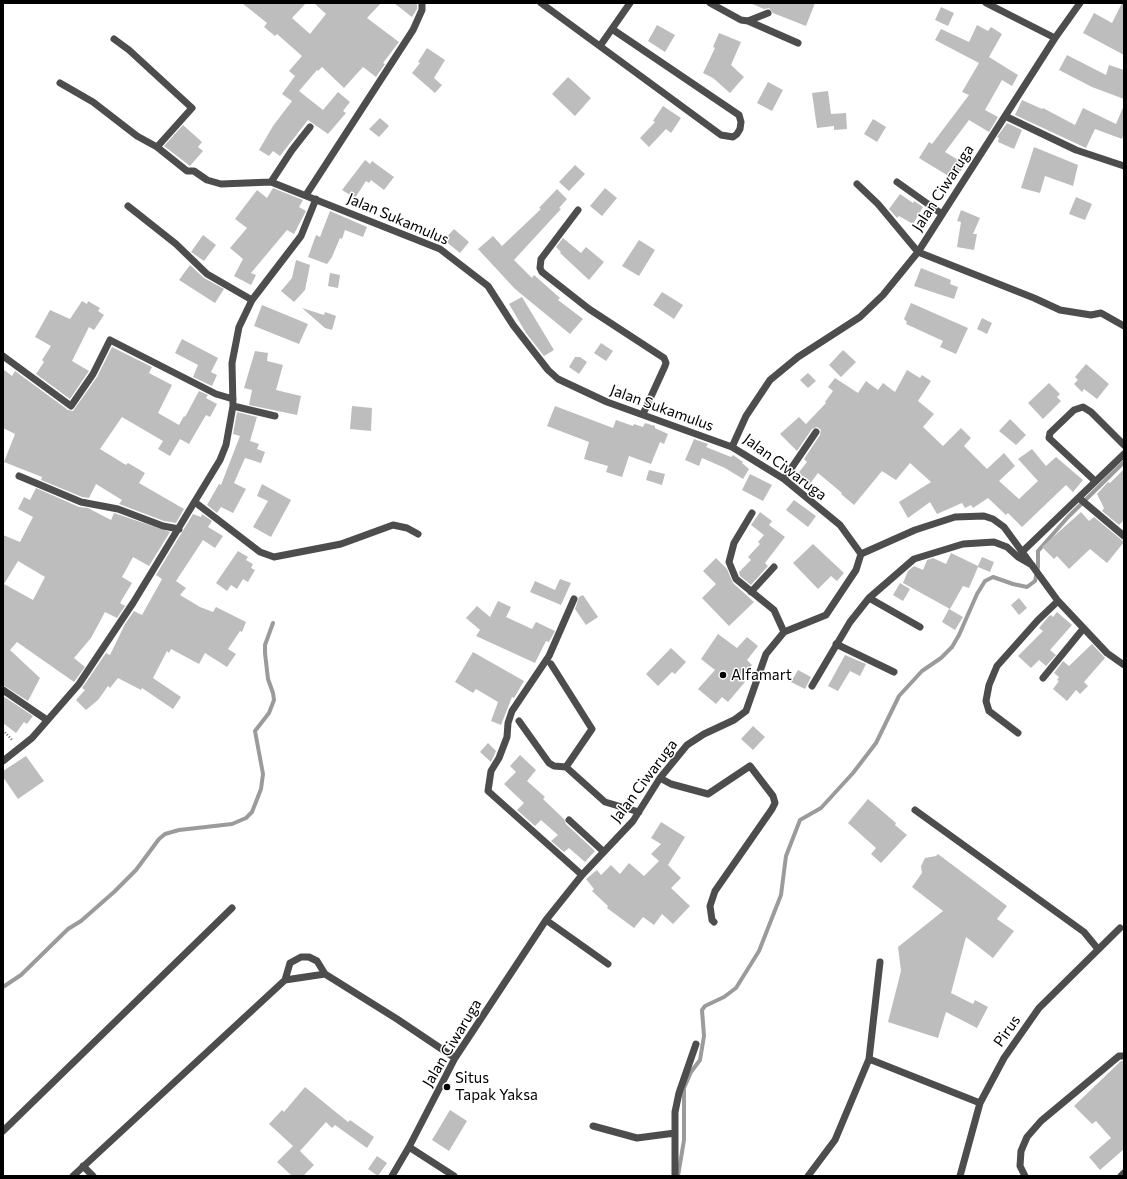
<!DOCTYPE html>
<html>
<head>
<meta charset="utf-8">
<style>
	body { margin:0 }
	#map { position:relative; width:1127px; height:1179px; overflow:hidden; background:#fff; font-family:Commissioner,sans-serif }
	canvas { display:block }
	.frame { position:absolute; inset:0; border:4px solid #000; pointer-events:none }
</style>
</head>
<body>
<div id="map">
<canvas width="1127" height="1179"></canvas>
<div class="frame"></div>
</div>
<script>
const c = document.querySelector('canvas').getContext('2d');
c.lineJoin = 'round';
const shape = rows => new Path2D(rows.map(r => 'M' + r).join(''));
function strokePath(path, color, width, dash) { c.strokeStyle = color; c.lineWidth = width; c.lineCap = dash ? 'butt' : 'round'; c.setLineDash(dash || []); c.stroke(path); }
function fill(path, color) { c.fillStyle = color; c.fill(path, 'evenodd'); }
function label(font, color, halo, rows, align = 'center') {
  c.font = font + ' Commissioner,sans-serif'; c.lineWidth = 3; c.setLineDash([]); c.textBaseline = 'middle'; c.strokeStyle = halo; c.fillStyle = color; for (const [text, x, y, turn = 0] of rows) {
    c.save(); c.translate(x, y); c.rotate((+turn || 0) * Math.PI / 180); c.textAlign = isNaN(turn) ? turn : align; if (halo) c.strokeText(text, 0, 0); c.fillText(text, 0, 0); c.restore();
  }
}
const stream = shape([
	[3,987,21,975,68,929,81,921,114,892,136,870,159,839,165,834,179,830,232,824,246,818,252,812,261,789,263,774,255,731,269,713,274,700,273,693,268,679,265,653,265,645,273,623],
	[678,1176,684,1140,684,1088,691,1072,700,1060,704,1036,702,1010,705,1006,724,997,736,988,759,951,781,895,786,856,800,820,821,808,853,773,876,743,899,696,922,671,941,658,952,647,959,635,977,594,985,581,993,577,1013,584,1027,587,1035,581,1038,567,1038,551,1068,517,1124,462]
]);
const building = shape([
	[242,3,306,3,292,18,310,34,326,14,314,3,381,3,367,18,399,42,383,63,385,64,376,77,363,67,344,88,322,67,318,71,317,70,299,91,323,110,338,92,350,102,343,111,346,113,328,134,308,120,280,156,273,151,269,156,259,150,273,126,292,101,282,94,295,76,289,71,302,56,277,34,275,36,264,27,267,23],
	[394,3,417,3,417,9,412,17],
	[750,3,815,3,806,26,773,13,769,8,764,9],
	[1122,3,1124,3,1124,55,1083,33,1094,13,1112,23],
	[941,7,954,13,948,26,935,20],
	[657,25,675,35,665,52,648,41],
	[977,25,988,31,991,27,1002,34,989,57,1018,75,1012,86,1002,80,985,110,998,117,989,132,969,120,945,152,965,164,955,180,919,158,929,142,932,144,969,95,962,92,979,63,935,40,941,29,969,42],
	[719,33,741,42,731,65,744,77,730,93,713,78,703,73,715,48,713,47],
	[427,48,445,60,434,78,442,85,435,93,412,73,420,63,418,62],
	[1067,55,1106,75,1109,65,1124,70,1124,99,1092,87,1059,70],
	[568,77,591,98,575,116,552,94],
	[768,82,783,90,772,111,757,103],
	[828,91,831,114,846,113,847,129,834,130,834,126,817,128,812,93],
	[1022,100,1042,109,1043,108,1075,125,1083,108,1116,124,1124,105,1124,133,1122,139,1095,129,1086,148,1015,115],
	[663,106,681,118,671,133,666,129,649,147,640,138,655,122,653,121],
	[380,118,389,126,379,137,369,129],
	[873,119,886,127,877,142,864,134],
	[1007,123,1022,130,1014,149,998,142,999,138,997,137],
	[183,125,202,142,198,147,203,151,190,166,164,146],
	[1034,147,1078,165,1073,186,1045,176,1040,193,1021,188],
	[365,160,370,164,372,161,394,177,384,190,371,180,369,183,366,181,355,198,342,190],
	[575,165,585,174,569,191,559,182],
	[273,188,303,200,299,207,306,211,294,234,287,230,251,273,256,275,251,285,234,276,243,259,230,248,247,228,235,219,257,190,267,198],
	[605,188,617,198,602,216,590,206],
	[557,189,567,199,559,208,561,209,514,260,532,278,534,275,560,298,558,300,583,319,570,334,515,289,478,249,493,236,502,246,541,209,539,208],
	[900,194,913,203,914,201,923,207,913,224,899,216,897,218,889,209],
	[1076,197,1092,204,1085,220,1069,214],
	[961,210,980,218,973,234,977,234,974,250,957,247,961,222,957,221],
	[330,211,367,227,363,237,345,230,342,239,340,238,332,257,327,264,308,257,316,235,320,237],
	[454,229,469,242,460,253,444,240],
	[203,235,216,245,204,261,191,252],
	[563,238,581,253,586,247,604,262,589,280,560,253,561,252,556,247],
	[639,240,655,250,639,276,622,266],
	[296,260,310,265,305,290,294,302,281,291,292,278],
	[190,265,204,278,224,289,215,303,179,280],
	[921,268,951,280,950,284,958,287,954,299,914,286],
	[330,273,340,275,338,288,328,286],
	[662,292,683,305,674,319,653,305],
	[522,297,554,350,544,356,526,333,509,304],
	[82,301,87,304,88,301,100,308,98,311,104,315,94,330,89,327,72,361,89,371,70,399,36,374,44,362,42,360,51,346,35,337,50,310,70,319],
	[911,303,968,328,956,354,940,347,943,341,906,324,907,322,904,319],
	[262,305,308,324,299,344,254,326],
	[302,308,324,315,325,312,336,316,332,330,325,328],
	[982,318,992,323,987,334,977,329],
	[182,339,218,358,211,372,217,375,212,386,193,377,198,365,175,353],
	[601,343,613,351,606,361,594,353],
	[112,347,152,367,149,373,172,385,158,413,179,425,184,416,185,417,199,391,208,395,206,398,217,404,210,417,206,415,189,444,180,439,170,456,158,449,163,441,122,417,100,449,126,465,128,463,145,473,139,483,184,509,176,523,164,521,119,504,122,500,96,484,89,498,82,497,41,480,42,477,4,462,15,434,3,428,3,369,12,376,15,371,68,410,73,411,97,377],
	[843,350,856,362,841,377,829,365],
	[255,351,268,353,267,361,283,365,276,390,301,396,297,415,249,405,252,390,244,388],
	[575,357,580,357,587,362,579,374,569,367],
	[1086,364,1109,384,1097,399,1084,389,1082,392,1074,384,1078,380,1075,377],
	[907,370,920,378,922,375,931,381,918,401,934,414,923,427,943,446,961,428,971,438,964,446,987,469,1004,453,1015,466,999,481,1019,499,1038,481,1018,459,1032,449,1046,466,1056,457,1083,480,1073,492,1066,485,1022,527,1008,513,1006,515,988,498,973,508,971,505,965,508,962,503,937,514,930,502,908,518,899,502,931,482,910,463,896,480,882,471,854,505,841,494,842,493,818,473,809,485,796,476,807,462,804,459,820,435,821,430,817,427,812,429,797,451,780,434,799,417,806,424,826,403,825,402,833,391,828,387,835,378,858,393,866,381,878,390,883,383,895,392],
	[808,373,816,381,808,388,800,380],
	[1049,383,1060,394,1057,397,1061,401,1043,419,1028,403],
	[352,406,372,408,371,431,350,429],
	[555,406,613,428,616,420,633,426,634,424,643,427,645,423,655,426,655,428,668,434,664,444,660,442,651,464,629,456,622,477,606,472,608,466,584,459,589,442,547,426],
	[237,412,257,417,250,441,259,444,257,449,265,452,261,463,245,458,234,483,246,489,233,513,221,507,217,513,207,505,219,484,221,485,240,436,233,434],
	[1010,419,1026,435,1016,445,999,431],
	[694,439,708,444,706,447,731,457,733,455,743,462,742,463,749,469,743,479,725,468,702,458,699,466,685,460],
	[1124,469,1124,520,1119,525,1102,511,1104,508,1097,494,1108,482,1110,483],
	[649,470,665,474,662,485,646,480],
	[750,474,772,485,763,501,742,490],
	[262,484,291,500,271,537,253,527,268,501,257,496],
	[36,488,79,507,88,508,111,520,114,513,117,514,170,532,149,566,133,557,122,577,132,583,120,603,125,606,117,618,105,612,91,638,74,658,85,667,74,682,17,642,10,650,40,678,28,701,3,685,3,535,20,542,33,517,18,509,24,497,30,500],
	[18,561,45,577,33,600,4,584],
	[794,500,816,516,808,527,786,510],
	[760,512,772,521,769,525,785,537,765,563,768,566,751,585,740,576,739,572,751,560,748,557,760,544,758,542,764,535,751,525],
	[1081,512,1089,521,1094,517,1124,542,1107,563,1090,549,1069,569,1057,556,1054,559,1042,547],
	[193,514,201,517,202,514,212,521,208,527,223,536,215,548,203,540,176,581,186,588,180,595,200,607,213,612,216,607,246,622,242,632,240,631,228,649,236,654,227,667,205,653,199,664,171,649,169,653,167,651,153,678,181,697,173,709,142,688,141,690,118,678,110,688,108,686,98,700,86,710,76,700,85,690,82,688,106,653,110,655,125,624,134,611,142,615,161,581,162,579,156,575],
	[813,544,844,573,837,581,831,576,818,589,793,563],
	[238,551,248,557,246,560,253,564,251,568,255,570,248,582,243,579,237,589,231,585,227,591,216,583],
	[951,553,978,566,982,557,994,562,990,572,978,567,969,588,963,586,950,609,903,583,908,571,914,566,923,570,927,560,933,558,946,564],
	[716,558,727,569,733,583,754,602,729,626,702,598,716,584,703,571],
	[560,579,571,583,561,605,530,592,535,581,555,590],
	[900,583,910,589,903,601,893,595],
	[583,595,598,617,586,625,575,609,579,597],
	[1019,598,1027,608,1019,615,1011,605],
	[498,601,511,607,506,617,532,629,536,622,555,631,549,642,546,641,535,663,476,636,480,630,466,618,477,606,490,617],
	[949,609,963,617,955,630,942,622],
	[1057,612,1072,625,1050,650,1056,655,1046,666,1039,660,1031,668,1018,656,1043,631,1039,628,1049,616,1051,615,1053,617],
	[718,634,737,648,747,637,758,646,747,660,752,665,741,678,745,682,728,702,722,697,716,704,698,689,715,670,701,659],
	[1092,644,1105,658,1084,682,1088,686,1080,694,1076,690,1067,701,1053,689,1059,681,1057,680,1059,677,1054,673,1063,661,1069,666],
	[671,648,686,662,675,674,672,672,658,686,646,674],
	[473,652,524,681,514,698,512,697,501,725,491,721,498,702,476,689,473,693,455,682],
	[845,655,866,664,860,676,850,671,838,691,828,686],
	[798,670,811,677,805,689,791,682],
	[3,696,33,716,27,724,24,722,16,733,3,723],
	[753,726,765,737,753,750,741,739],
	[488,743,496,751,491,762,480,752],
	[520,755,536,770,527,781,545,797,543,799,564,819,566,824,595,851,585,862,569,848,564,852,551,841,558,835,541,820,535,826,517,810,524,803,504,784,516,772,510,766],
	[26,756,44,781,18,799,3,777,3,771],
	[868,799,896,823,895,825,907,835,881,863,871,854,876,848,848,823],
	[661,822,685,837,668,865,681,878,671,888,690,906,673,924,662,914,654,925,643,917,634,928,607,908,608,906,592,891,594,889,586,879,597,870,601,875,611,865,620,874,629,863,644,876,659,861,651,854,661,844,651,838],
	[938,854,1007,906,997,919,1014,931,993,958,966,937,951,993,973,1004,975,1000,988,1007,977,1028,946,1012,938,1038,888,1022,901,971,898,947,943,911,912,887,922,873,921,866,925,858,936,856],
	[1121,1061,1124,1061,1124,1149,1100,1170,1089,1157,1111,1138,1096,1121,1092,1124,1074,1106],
	[305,1087,348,1122,350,1120,374,1137,367,1148,335,1125,332,1128,326,1122,300,1151,314,1165,303,1176,292,1176,277,1162,293,1146,269,1124,282,1110,284,1112],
	[450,1110,467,1121,449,1151,432,1140],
	[377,1156,387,1163,378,1176,368,1169]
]);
const path = shape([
	[3,730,13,741]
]);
const minor = shape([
	[541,3,721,135,733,137,737,134,740,129,741,122,739,115,612,29],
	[710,3,741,20,748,21,768,13],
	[986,3,1055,38],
	[748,21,798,43],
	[114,39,129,50,192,108,157,147],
	[600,46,630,3],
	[60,83,93,102,137,136,157,147,187,171,194,171,207,180,221,184,271,182,440,249,488,286,513,325,548,370,558,379,607,402,732,447],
	[1005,116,1076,150,1124,166],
	[271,182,292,150,310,127],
	[897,182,942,214],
	[857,184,878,204,918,252,1034,298,1060,310,1091,315,1101,313,1124,326],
	[306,195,413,30,422,10,422,3],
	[128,206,176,244,207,274,252,300],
	[578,210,541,259,540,268,542,272,589,309,664,358,666,363,665,366,643,414],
	[3,356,71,406,93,374,110,340,216,394,233,399],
	[233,406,275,416],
	[19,476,81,502,118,509,163,526,179,529],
	[784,479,816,432],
	[1095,481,1049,438,1050,433,1074,410,1083,407,1091,412,1124,445],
	[1079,498,1124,536],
	[196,503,260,552,274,557,341,544,393,525,407,528,418,534],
	[752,513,734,543,729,562,736,579,774,610,784,632],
	[1023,551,1124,454],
	[861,554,915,530,955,517,984,516,993,519,1004,527,1058,601,1107,653,1124,665],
	[751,592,774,567],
	[869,598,920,627],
	[574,599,549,656,512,711,508,723,507,737,499,758,491,771,488,791,582,875],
	[836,644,894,672],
	[551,664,592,729,566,767,605,802,639,812],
	[1043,678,1083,629],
	[812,686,850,622,869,598,914,559,963,544,994,542,1007,547,1018,557,1032,565],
	[3,690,47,720],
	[519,721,549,763,554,766,566,767],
	[1018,733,989,711,986,701,989,685,997,666,1038,620,1058,601],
	[3,761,32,738,79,684,133,603,220,460,226,445,233,406,232,363,239,327,252,300,301,236,316,199],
	[660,778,671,784,708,794,750,766,773,796,775,803,772,809,715,891,710,906,712,920,714,922],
	[915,810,1084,932,1098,949],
	[569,820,604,852],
	[546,920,608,964],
	[285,980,290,963,301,957,309,957,317,961,325,974],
	[869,1059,980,1103],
	[593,1126,637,1138,675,1133],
	[3,1131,232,908],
	[409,1147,454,1176],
	[83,1166,93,1176],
	[73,1176,285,980,325,974,397,1019,455,1058],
	[392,1176,409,1147,455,1058,546,920,582,875,633,821,660,778,687,745,704,734,734,720,746,711,766,654,784,632,826,615,856,570,861,554,840,525,784,479,732,447,746,416,770,380,798,357,860,317,883,295,918,252,1055,38,1080,3],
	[675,1176,675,1112,679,1093,696,1044],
	[808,1176,835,1140,869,1059,880,962],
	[960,1176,980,1103,1004,1058,1039,1008,1120,928],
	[1025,1176,1020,1166,1021,1151,1027,1137,1041,1121,1119,1056,1124,1056],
	[1121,1176,1124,1173]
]);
const markers = [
	[723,675,4,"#000"],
	[447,1087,4,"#000"]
];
const streetNames = [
	["Jalan Ciwaruga",943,188,-57],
	["Jalan Sukamulus",398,219,23],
	["Jalan Sukamulus",662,408,20],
	["Jalan Ciwaruga",785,467,37],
	["Jalan Ciwaruga",644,781,-53],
	["Pirus",1007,1031,-55],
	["Jalan Ciwaruga",452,1043,-59]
];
const poiNames = [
	["Alfamart",731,675],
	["Situs",455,1078],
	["Tapak Yaksa",455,1095]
];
strokePath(stream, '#9b9b9b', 4);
fill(building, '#bdbdbd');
strokePath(path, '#6f6f6f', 2.5, [1, 2]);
strokePath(minor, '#4d4d4d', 7);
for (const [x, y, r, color] of markers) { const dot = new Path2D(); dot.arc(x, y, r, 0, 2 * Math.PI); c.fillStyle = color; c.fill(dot); strokePath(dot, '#fff', 1.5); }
label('15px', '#000', '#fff', streetNames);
label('15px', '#000', '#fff', poiNames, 'left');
</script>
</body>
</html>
